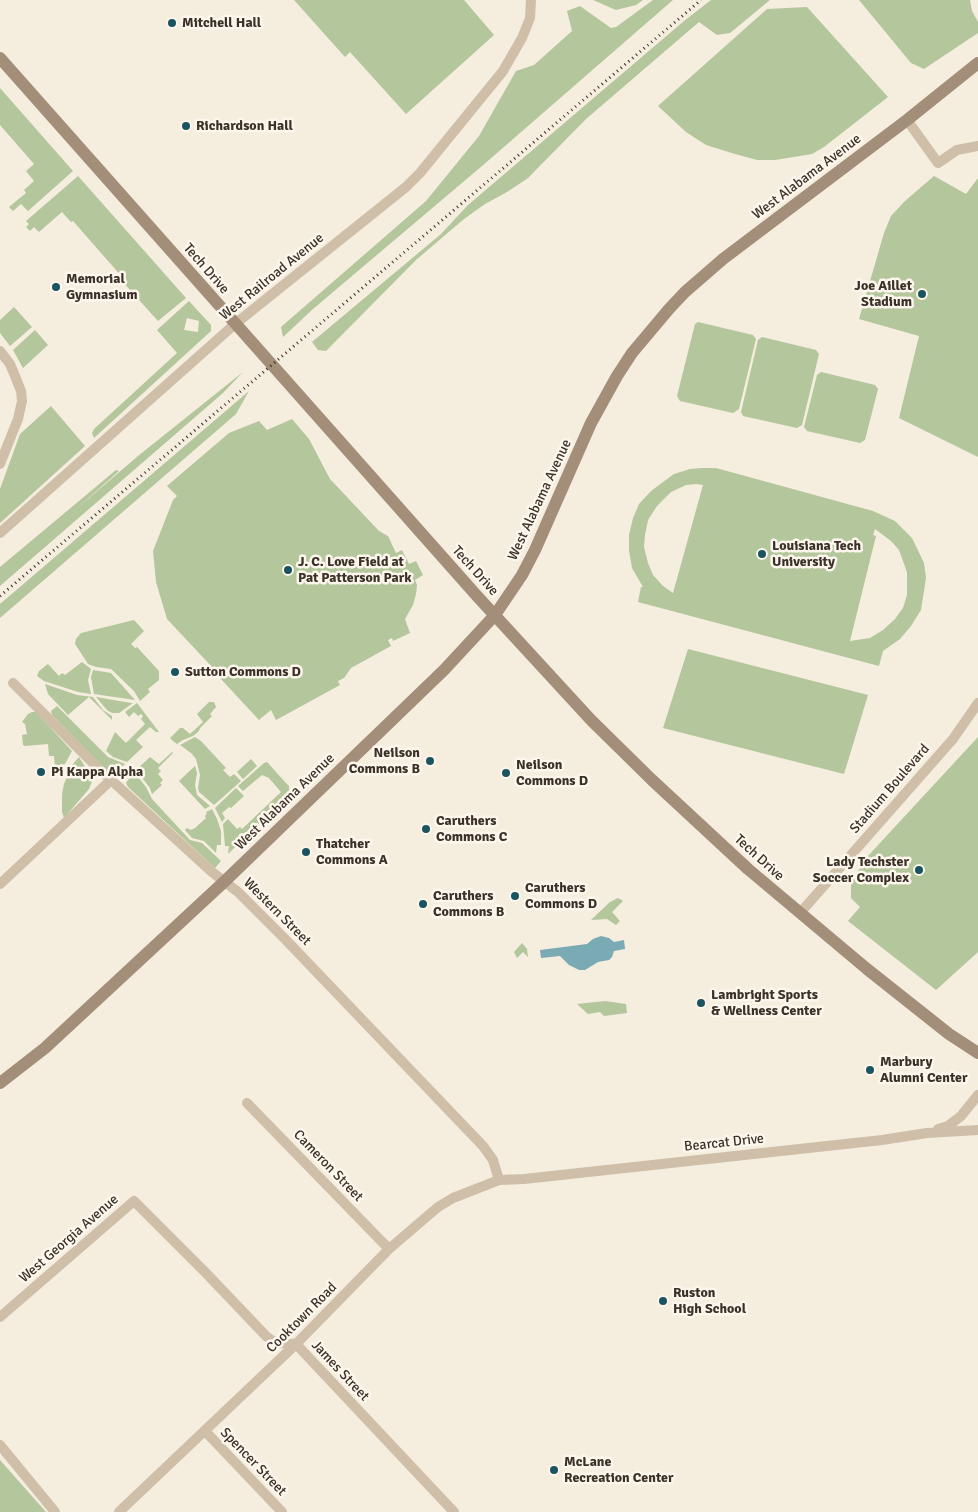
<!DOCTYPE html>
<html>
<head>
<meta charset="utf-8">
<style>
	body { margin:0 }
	canvas { display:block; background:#f5edde }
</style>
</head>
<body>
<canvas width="978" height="1512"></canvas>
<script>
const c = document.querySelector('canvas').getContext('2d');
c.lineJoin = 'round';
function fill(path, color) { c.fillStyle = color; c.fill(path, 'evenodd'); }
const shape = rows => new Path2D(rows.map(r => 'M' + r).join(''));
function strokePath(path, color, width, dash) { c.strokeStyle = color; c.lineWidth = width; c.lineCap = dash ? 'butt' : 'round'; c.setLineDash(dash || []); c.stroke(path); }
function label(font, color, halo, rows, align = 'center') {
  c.font = font + ' Signika,sans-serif'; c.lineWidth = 5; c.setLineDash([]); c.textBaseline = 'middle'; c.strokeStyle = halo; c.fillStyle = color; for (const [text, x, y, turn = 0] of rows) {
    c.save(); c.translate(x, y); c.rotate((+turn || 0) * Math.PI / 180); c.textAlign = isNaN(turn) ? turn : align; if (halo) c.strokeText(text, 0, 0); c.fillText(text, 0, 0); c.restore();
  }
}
const green = shape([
	[294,0,464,0,494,35,406,114,350,52,345,57],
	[593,0,643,0,636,5,616,10],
	[653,0,673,0,482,166,313,309,283,337,281,327,426,201,479,136,516,71,534,65,572,31,567,11,580,6,611,28,616,27],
	[711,0,770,0,730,33,717,35,699,22,586,119,528,178,507,192,485,204,464,219,416,260,326,351,318,350,312,342,441,234,468,205,684,21],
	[859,0,970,0,972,11,978,22,978,33,924,69,911,63],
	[807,7,888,97,824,147,812,154,775,160,757,160,735,154,706,145,686,132,658,106,767,9],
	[0,88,73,171,28,211,21,204,13,211,9,207,26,193,24,190,34,181,26,171,34,164,0,125],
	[78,176,186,298,158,321,121,280,123,278,73,221,71,222,62,212,39,232,34,227,30,231,26,227,29,224,26,221],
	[934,176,966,194,978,178,978,457,899,418,919,336,859,319,884,233,891,216,905,201],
	[189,301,211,325,211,331,94,438,92,433,94,429,177,353,157,330],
	[187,318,199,321,198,332,184,330],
	[14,307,32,327,10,346,0,333,0,320],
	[698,322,753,335,756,339,739,409,733,413,680,401,677,396,695,324],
	[35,330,48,345,23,368,13,350],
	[762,337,816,350,819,354,802,425,797,428,743,416,741,412,758,340],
	[243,372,223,393,0,586,0,567,116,470,119,471,74,511,138,456],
	[821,372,875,385,878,389,865,440,860,443,807,431,804,427,817,375],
	[249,391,236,414,0,618,0,604],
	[51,406,85,446,0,523,0,489,20,434],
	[292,419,309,439,330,479,379,531,388,536,396,553,402,550,409,564,416,561,423,575,415,580,417,585,416,594,413,605,405,619,410,633,393,641,392,638,388,640,391,646,351,668,344,678,338,681,340,685,276,720,271,710,259,720,220,678,213,668,167,619,156,582,153,551,173,500,177,496,167,486,229,433,259,421,267,430],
	[702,468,716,468,873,511,895,521,912,538,924,563,926,578,921,610,911,626,900,639,883,651,879,666,638,602,641,587,643,587,632,568,629,550,629,535,633,518,639,504,651,491,674,474,690,469],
	[696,484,703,485,673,593,663,586,653,575,648,563,644,547,645,535,648,520,657,506,671,492,686,485],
	[875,529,891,541,899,550,907,572,907,595,903,608,895,619,883,630,870,638,850,641,876,536,873,535],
	[134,620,144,631,131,644,135,648,137,647,159,671,159,680,148,689,150,692,140,701,134,691,111,669,96,667,88,664,75,644,76,639,81,633],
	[688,649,868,695,844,774,663,728],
	[82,662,91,669,88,680,91,694,78,692,44,681,37,676,39,671,48,664,59,676,62,673,65,675],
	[93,670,111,673,135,700,94,694,91,677],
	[45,684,77,695,93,697,103,710,112,716,112,720,89,697,68,715,48,694],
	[96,697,131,703,133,703,119,713,112,713,107,710],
	[209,702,214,702,216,707,210,714,212,716,201,727,198,732,193,736,183,740,177,744,173,741,170,738,180,728,183,728,190,734,203,722,197,714],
	[137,703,159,732,156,732,150,727,136,740,143,747,127,762,113,757,106,751,115,732,126,743,145,724,141,719,143,716,141,714,138,716,134,712,129,717,125,712],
	[57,706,108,757,125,764,117,771,110,774,52,715,51,711],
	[32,712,36,712,72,751,65,764,55,766,54,756,49,756,48,744,25,746,23,745,22,735,27,734,25,724,22,722,28,714],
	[195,737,201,741,226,768,223,770,230,777,234,774,241,781,214,805,199,792,198,788,200,775,196,759,191,753,180,745],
	[978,737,978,952,936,990,848,921,860,907,851,898,851,882,867,857],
	[172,752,173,753,158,768,161,771,158,774,163,780,160,783,162,785,152,794,150,788,136,770,150,757,159,764],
	[79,757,93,779,89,789,64,818,62,812,62,794,64,784,72,765],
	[251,759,257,766,243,779,237,772],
	[267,762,286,783,289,786,289,795,228,854,229,846,225,846,223,824,228,819,237,829,240,827,242,829,281,792,269,778,262,775,243,791,238,786,264,763],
	[195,766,197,773,195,785,197,795,210,806,205,809,179,781],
	[134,772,146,787,152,799,190,840,202,843,221,861,215,868,128,787,126,783],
	[236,788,244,796,231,808,229,807,222,813,225,818,222,822,215,808],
	[212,809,217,819,221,831,221,845,217,845,216,853,204,841,192,838,185,830,187,828,191,830,195,828,206,818,205,816,207,813,206,812],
	[618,898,623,901,612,912,620,921,616,925,607,919,591,920,610,902],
	[522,943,527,949,528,957,523,952,517,958,514,952],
	[605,1001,626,1004,627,1013,604,1016,600,1012,588,1014,577,1004],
	[0,1460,46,1512,0,1512]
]);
const water = shape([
	[601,936,609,938,614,942,624,940,625,949,614,951,612,957,609,960,598,962,585,970,579,970,569,965,560,956,541,958,540,950,587,944,593,939]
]);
const street = shape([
	[907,120,938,163,957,150,978,146],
	[0,351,10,364,15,376,21,391,22,401,18,419,0,464],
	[0,533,235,324,406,187,420,173,503,71,522,38,530,18,531,0],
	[13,683,99,769,212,872,238,892,285,939,483,1146,493,1160,499,1180],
	[0,884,111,780],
	[800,913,953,739,978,703],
	[247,1103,389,1249],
	[938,1129,948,1126,961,1116,978,1095],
	[0,1317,134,1201,205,1272,266,1336,276,1343,296,1344,454,1512],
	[205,1431,282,1512],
	[0,1445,55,1512],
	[119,1512,296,1344,389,1249,438,1207,453,1198,499,1180,524,1179,882,1140,927,1133,978,1130]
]);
const secondary = shape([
	[0,58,477,596,591,720,652,780,748,869,867,969,949,1034,978,1053],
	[0,1083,45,1048,225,881,444,670,495,615,522,575,535,550,591,423,617,376,632,353,669,309,685,292,723,259,907,120,978,63]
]);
const rail = shape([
	[0,596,701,0]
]);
const markers = [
	[172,23,5,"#1a5461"],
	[186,126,5,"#1a5461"],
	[56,287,5,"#1a5461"],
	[922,294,5,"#1a5461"],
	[762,554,5,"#1a5461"],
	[288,570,5,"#1a5461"],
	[175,672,5,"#1a5461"],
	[430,761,5,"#1a5461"],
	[41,772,5,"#1a5461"],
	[506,773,5,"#1a5461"],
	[426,829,5,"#1a5461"],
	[306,852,5,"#1a5461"],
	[919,870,5,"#1a5461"],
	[515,896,5,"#1a5461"],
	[423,904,5,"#1a5461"],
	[701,1003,5,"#1a5461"],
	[870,1070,5,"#1a5461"],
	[663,1301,5,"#1a5461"],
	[554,1470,5,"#1a5461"]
];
const poiNames = [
	["Mitchell Hall",182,23],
	["Richardson Hall",196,126],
	["Memorial",66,279],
	["Gymnasium",66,295],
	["Joe Aillet",912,286,"right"],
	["Stadium",912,302,"right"],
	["Louisiana Tech",772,546],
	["University",772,562],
	["J. C. Love Field at",298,562],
	["Pat Patterson Park",298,578],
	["Sutton Commons D",185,672],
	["Neilson",420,753,"right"],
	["Commons B",420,769,"right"],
	["Neilson",516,765],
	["Commons D",516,781],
	["Pi Kappa Alpha",51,772],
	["Caruthers",436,821],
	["Commons C",436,837],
	["Thatcher",316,844],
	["Commons A",316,860],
	["Lady Techster",909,862,"right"],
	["Soccer Complex",909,878,"right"],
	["Caruthers",525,888],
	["Commons D",525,904],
	["Caruthers",433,896],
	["Commons B",433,912],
	["Lambright Sports",711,995],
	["& Wellness Center",711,1011],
	["Marbury",880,1062],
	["Alumni Center",880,1078],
	["Ruston",673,1293],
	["High School",673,1309],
	["McLane",564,1462],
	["Recreation Center",564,1478]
];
const streetNames = [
	["West Alabama Avenue",807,177,-37],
	["Tech Drive",206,269,49],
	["West Railroad Avenue",272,277,-39],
	["West Alabama Avenue",540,500,-65],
	["Tech Drive",475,571,48],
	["Stadium Boulevard",890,789,-49],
	["West Alabama Avenue",285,802,-44],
	["Tech Drive",759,858,42],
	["Western Street",277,912,45],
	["Bearcat Drive",724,1143,-6],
	["Cameron Street",328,1166,46],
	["West Georgia Avenue",69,1239,-41],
	["Cooktown Road",302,1318,-45],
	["James Street",340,1371,47],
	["Spencer Street",253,1462,46]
];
fill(green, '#b3c69c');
fill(water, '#7aabb5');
strokePath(street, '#cfbfa9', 10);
strokePath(secondary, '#a38e79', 12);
strokePath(rail, '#3b3129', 3, [1, 4]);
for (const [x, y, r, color] of markers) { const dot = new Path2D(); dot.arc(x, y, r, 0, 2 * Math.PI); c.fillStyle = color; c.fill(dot); strokePath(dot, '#fcf6ec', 2); }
label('bold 14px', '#3b3129', '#fcf6ec', poiNames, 'left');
label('14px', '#3b3129', '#fcf6ec', streetNames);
</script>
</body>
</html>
